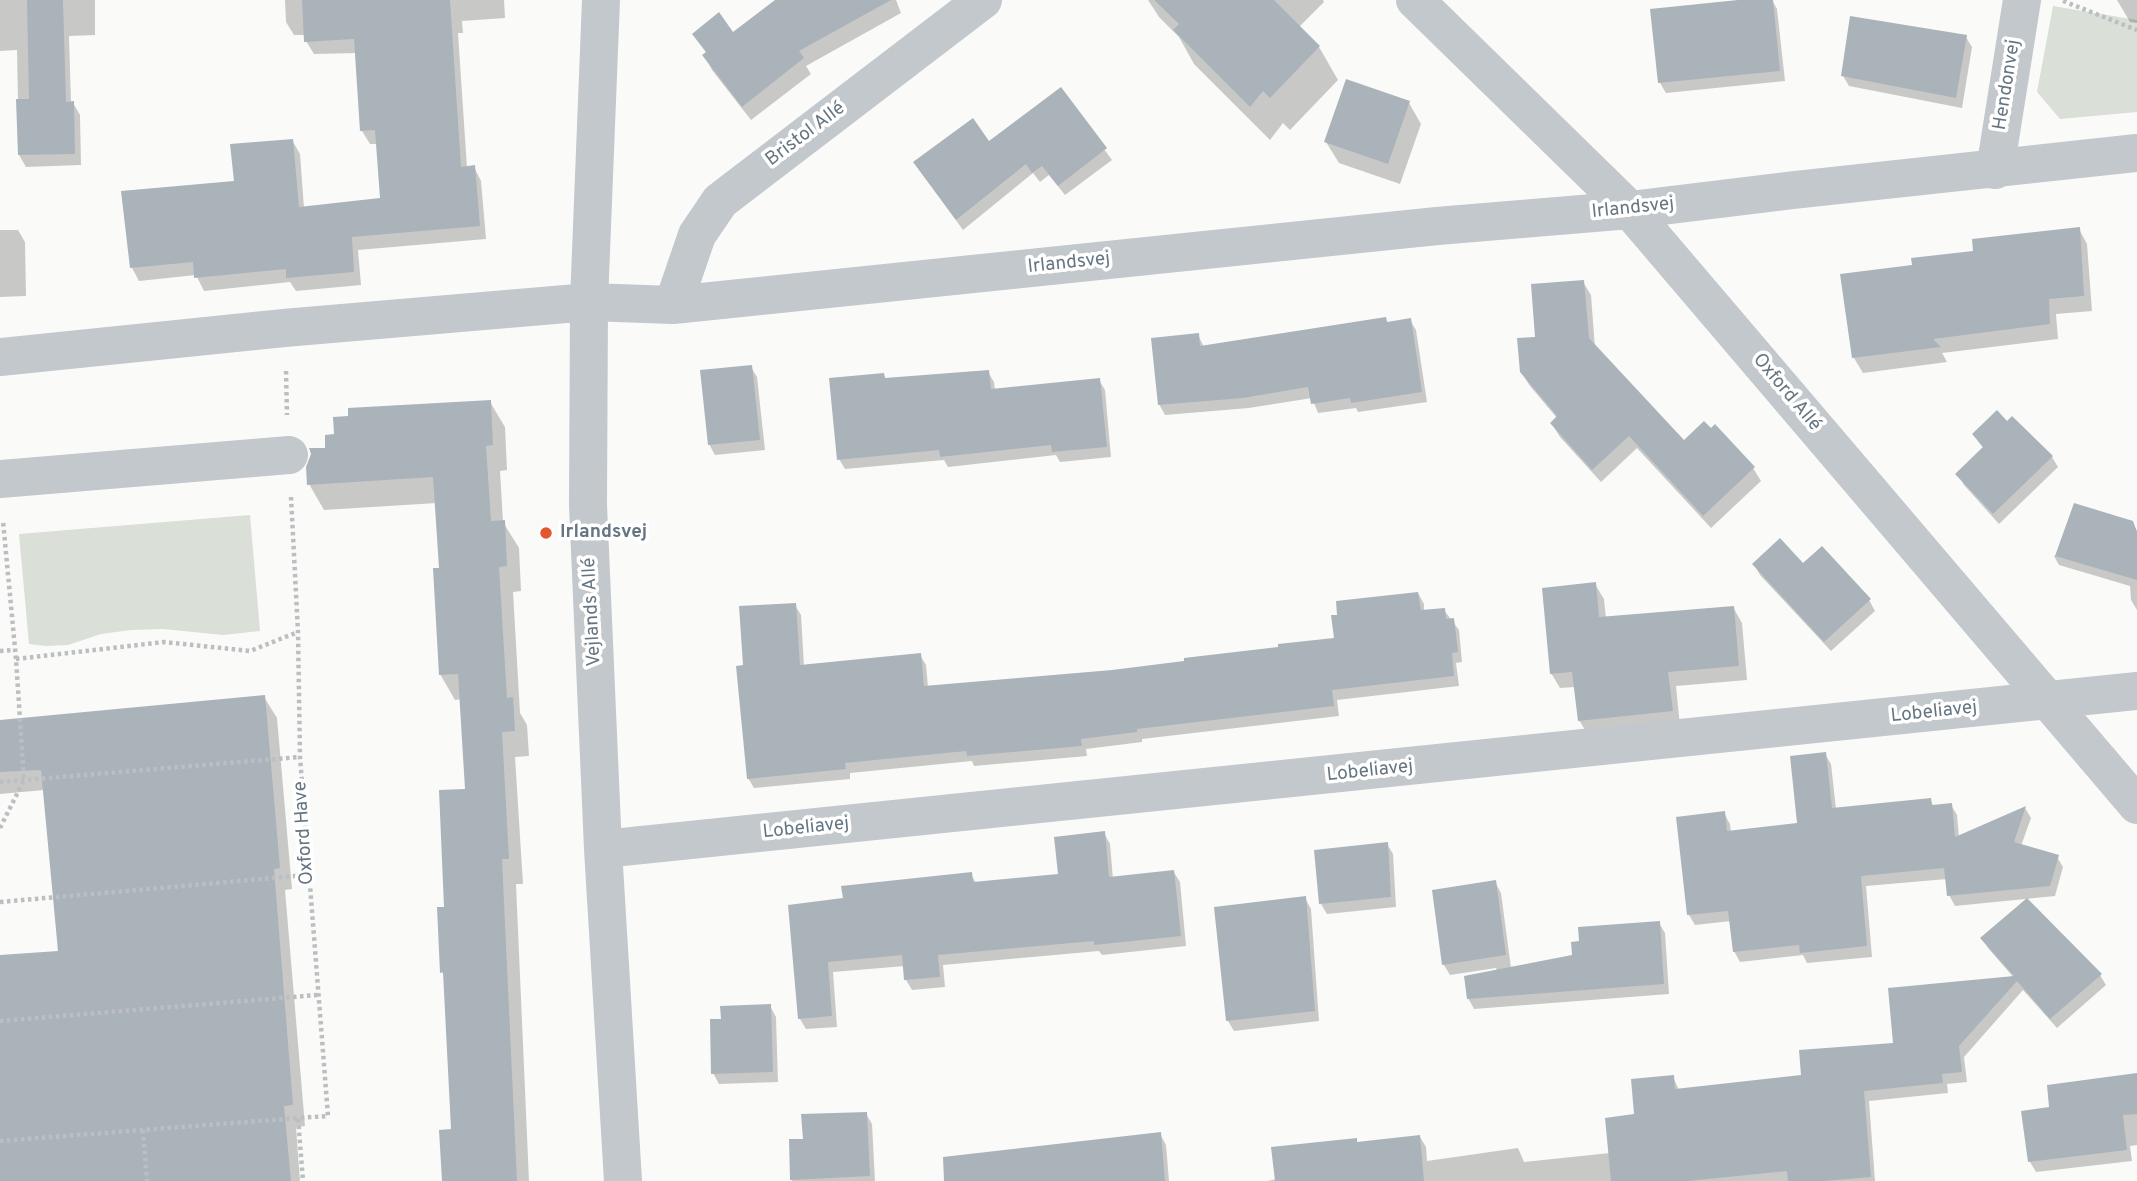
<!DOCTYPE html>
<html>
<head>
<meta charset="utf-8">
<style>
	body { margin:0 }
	canvas { display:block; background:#fafaf8 }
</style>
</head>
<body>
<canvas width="2137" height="1181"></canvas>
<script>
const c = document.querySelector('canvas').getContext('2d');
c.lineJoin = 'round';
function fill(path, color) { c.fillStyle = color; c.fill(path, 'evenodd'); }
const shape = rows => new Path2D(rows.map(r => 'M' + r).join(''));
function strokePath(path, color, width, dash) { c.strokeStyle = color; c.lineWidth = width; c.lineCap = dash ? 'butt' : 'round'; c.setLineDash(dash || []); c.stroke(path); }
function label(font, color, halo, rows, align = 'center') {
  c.font = font + ' Overpass,sans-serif'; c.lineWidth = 7; c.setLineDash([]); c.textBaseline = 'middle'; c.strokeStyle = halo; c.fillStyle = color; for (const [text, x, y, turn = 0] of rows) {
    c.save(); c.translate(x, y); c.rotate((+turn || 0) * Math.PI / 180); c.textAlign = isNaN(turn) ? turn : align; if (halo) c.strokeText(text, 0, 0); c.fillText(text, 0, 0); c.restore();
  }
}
const green = shape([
	[2053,6,2137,20,2137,112,2060,119,2037,92],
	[250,515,260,631,223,635,163,629,131,630,101,634,68,645,46,646,29,644,19,534]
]);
const shadow = shape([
	[0,0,95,0,95,35,69,36,71,103,73,103,80,115,81,165,26,167,19,155,17,50,0,51],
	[285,0,504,0,505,18,462,21,463,33,458,33,467,168,474,167,481,181,486,239,358,250,361,285,296,291,290,282,204,291,196,275,139,281,132,268,236,182,292,140,300,154,304,208,382,200,378,144,370,144,362,131,357,53,314,54,306,41,306,35,294,35,286,22],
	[778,0,896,0,901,13,806,66,811,74,751,120,712,70,704,55,707,54,695,34,732,35],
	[1148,0,1323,0,1324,2,1299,27,1319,47,1338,80,1290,130,1283,123,1270,140,1194,64,1179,37,1159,17],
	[1754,0,1772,0,1777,9,1785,81,1666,93,1660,83,1652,11],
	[2117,0,2137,0,2137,23,2130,22],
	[1966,37,1972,47,1962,108,1849,86,1843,76],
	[1060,89,1112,160,1065,195,1049,175,1040,182,1033,173,963,230,921,172,989,143],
	[1409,103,1421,124,1400,184,1339,163,1326,142],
	[2079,229,2087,244,2092,311,2056,314,2058,339,1942,353,1947,362,1863,373,1854,358,1842,275,1914,267],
	[0,230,18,230,25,242,26,296,0,297],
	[1583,282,1591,295,1595,348,1684,442,1753,468,1761,481,1711,528,1637,448,1601,482,1560,437,1552,424,1557,418,1530,386,1521,372,1537,338],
	[1385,319,1388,323,1410,320,1416,330,1427,402,1358,412,1356,408,1318,413,1312,398,1249,408,1165,415,1159,404,1198,335,1204,347],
	[751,367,757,377,765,450,715,455,709,444],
	[988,372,994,382,995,390,1099,380,1105,390,1111,457,1060,462,1056,455,948,467,944,460,845,469,839,459,883,374,886,379],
	[490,402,505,427,507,470,500,471,503,522,519,548,521,591,513,592,520,713,527,725,529,756,515,757,523,884,516,884,529,1181,444,1181,453,1131,445,977,442,972,446,909,466,790,462,699,455,700,440,674,440,570,437,503,324,510,309,484,327,449],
	[2007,423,2052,457,2058,467,1999,524,1964,485,1958,474,1984,449,1974,435],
	[2132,522,2137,531,2137,610,2131,600,2130,586,2059,565,2054,556],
	[1754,564,1869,600,1875,611,1831,651,1760,575],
	[1595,584,1604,599,1606,619,1733,607,1742,623,1747,680,1676,686,1680,726,1588,735,1579,720,1575,687,1560,688,1551,673],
	[1418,593,1424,604,1424,612,1444,610,1459,630,1462,662,1456,663,1459,686,1337,700,1339,716,1142,739,1142,742,1086,749,1087,756,974,766,972,761,850,773,850,779,754,788,748,778,745,667,795,605,801,615,804,666,920,655,926,665,928,687,1112,672,1336,640],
	[264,697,277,718,292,889,285,890,305,1126,296,1127,300,1181,2,1181,0,1153,0,957,60,952,44,790,0,794,0,722],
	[1825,754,1831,764,1836,809,1930,800,1934,807,1951,805,1957,815,1959,837,2025,808,2031,818,2021,846,2057,857,2063,867,2055,896,1955,906,1949,895,1947,879,1866,886,1872,957,1807,963,1803,955,1740,962,1734,951,1731,921,1695,925,1689,915,1724,813,1730,824,1731,832,1799,824],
	[1104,833,1110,844,1113,879,1173,871,1180,882,1186,946,1102,955,1099,951,943,965,945,987,912,990,906,980,905,966,833,972,837,1027,806,1029,800,1019,845,899,971,874,976,883,1060,876],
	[1387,844,1393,854,1396,907,1327,914,1321,904],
	[1495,882,1501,893,1511,968,1574,956,1659,923,1665,933,1669,994,1474,1009,1468,998,1497,971,1496,968,1450,975,1444,965],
	[1305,898,1311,909,1319,1021,1234,1031,1228,1021,1216,909],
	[1982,938,2100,975,2106,985,2057,1028,2023,990,1964,1057,1967,1082,1947,1084,1948,1093,1869,1101,1875,1181,1267,1181,1277,1179,1358,1143,1420,1137,1426,1147,1427,1161,1518,1148,1524,1162,1610,1153,1636,1116,1673,1077,1679,1090,1803,1076,1895,1045,2014,978,1988,948],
	[770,1006,776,1017,778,1082,719,1084,713,1073],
	[2137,1075,2137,1145,2130,1146,2132,1161,2036,1172,2030,1162,2023,1112,2051,1109],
	[866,1114,872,1124,875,1181,792,1181,805,1141],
	[1160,1134,1166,1145,1169,1181,993,1181]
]);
const building = shape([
	[27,0,63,0,66,102,74,101,75,154,18,155,16,99,29,99],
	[302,0,450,0,461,167,475,165,480,226,352,237,354,272,286,278,286,269,194,278,193,262,130,268,121,191,234,181,230,144,293,139,299,207,380,198,375,130,360,131,354,39,304,42],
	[775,0,891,0,799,51,804,58,742,107,702,55,706,52,692,34,719,12,733,32],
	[1154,0,1274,0,1320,46,1270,98,1263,91,1250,107,1173,30,1179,24],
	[1738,0,1773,0,1780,71,1658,83,1650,9],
	[1850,16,1967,35,1956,98,1841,76],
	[1346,79,1410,101,1388,164,1324,142],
	[1061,87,1107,148,1058,186,1042,166,1032,173,1026,164,956,220,913,162,973,118,989,141],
	[2080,227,2084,296,2049,299,2050,324,1933,339,1941,347,1852,358,1840,274,1912,265,1911,258,1973,251,1972,239],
	[1584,280,1589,338,1684,440,1704,421,1711,428,1715,424,1755,467,1703,516,1629,436,1592,470,1550,423,1557,416,1520,372,1517,338,1535,337,1531,284],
	[1386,317,1387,322,1411,318,1422,392,1351,403,1350,398,1311,404,1308,387,1243,398,1158,405,1151,338,1199,333,1200,346],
	[752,365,760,440,708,445,700,370],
	[989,370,991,389,1100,378,1107,447,1052,452,1051,445,940,457,939,450,837,460,829,378,884,373,885,378],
	[491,400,493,445,486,446,491,521,505,520,507,566,499,567,507,698,513,697,515,731,502,732,509,859,502,859,517,1181,442,1181,439,1130,451,1129,443,972,440,973,437,907,444,907,439,790,465,789,458,674,439,675,433,568,439,568,433,477,307,485,306,467,311,454,309,448,325,448,325,435,334,434,333,417,348,416,348,408],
	[1997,410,2007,421,2012,416,2053,456,1993,514,1955,474,1983,447,1972,434],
	[2074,503,2133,521,2137,532,2137,580,2055,556],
	[1780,538,1803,563,1822,546,1871,599,1824,642,1752,564],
	[1596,582,1599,617,1734,606,1739,666,1668,672,1673,711,1578,721,1572,672,1550,674,1542,588],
	[1418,592,1421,610,1445,608,1446,619,1454,618,1458,652,1452,653,1454,676,1332,690,1334,706,1137,729,1137,732,1081,739,1082,746,967,756,966,751,845,763,846,769,747,779,736,666,743,665,739,606,796,603,800,665,921,653,924,686,1112,670,1184,661,1184,658,1278,647,1278,644,1334,638,1331,615,1337,615,1336,601],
	[265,695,280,868,274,869,293,1105,284,1106,291,1181,0,1181,0,955,58,951,41,770,0,772,0,720],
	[1826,752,1832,808,1931,798,1932,805,1952,803,1955,837,2026,806,2014,842,2059,855,2050,886,1947,896,1944,868,1861,876,1867,946,1800,953,1799,945,1733,952,1728,911,1687,915,1676,817,1725,811,1727,831,1797,823,1790,756],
	[1105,831,1109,877,1174,870,1181,936,1094,945,1094,941,938,955,940,977,904,980,902,955,828,962,832,1016,798,1019,788,905,843,898,841,886,972,872,973,882,1058,874,1054,837],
	[1388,842,1391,897,1319,904,1314,850],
	[1496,880,1506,955,1442,965,1432,890],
	[1306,896,1315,1011,1226,1021,1214,907],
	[2027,898,2102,974,2050,1019,2017,981,1959,1046,1962,1072,1942,1074,1943,1083,1864,1091,1871,1177,1825,1181,1788,1181,1787,1171,1688,1181,1611,1181,1605,1118,1634,1114,1631,1079,1674,1075,1675,1089,1801,1075,1799,1050,1893,1043,1888,988,2014,976,1980,938],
	[1660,921,1664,984,1467,999,1464,976,1572,955,1571,942,1579,941,1578,927],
	[771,1004,773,1072,711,1074,710,1019,721,1019,720,1006],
	[2137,1073,2137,1114,2123,1115,2127,1150,2028,1162,2021,1111,2049,1107,2047,1085],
	[867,1112,870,1176,790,1180,789,1139,803,1139,801,1114],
	[1161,1132,1165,1181,944,1181,943,1157],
	[1420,1135,1424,1181,1275,1181,1271,1147,1357,1138,1357,1142]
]);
const path = shape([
	[2063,1,2137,30],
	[286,371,287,415],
	[291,497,298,632,300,757,328,1116,298,1118,303,1181],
	[0,651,14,650],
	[16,659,164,642,250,651,298,632],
	[0,782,300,757],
	[0,828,24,780,16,659,3,521],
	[0,902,308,875],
	[0,1021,317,995],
	[143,1130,147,1181],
	[0,1141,298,1118]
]);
const minor = shape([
	[601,0,589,302,588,505,603,849,623,1181],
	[1415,0,1630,210,2137,805],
	[1995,170,2022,0],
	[673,305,697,235,720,201,983,0],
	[0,357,284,328,589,302,673,305,1437,226,1630,210,1794,190,2137,153],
	[0,479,289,455],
	[603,849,2137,691]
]);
const markers = [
	[546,533,7,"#e4572e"]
];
const streetNames = [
	["Hendonvej",2008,85,-81],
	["Bristol Allé",806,135,-37],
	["Irlandsvej",1633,209,-6],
	["Irlandsvej",1069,264,-6],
	["Oxford Allé",1786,393,50],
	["Vejlands Allé",593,612,-93],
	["Lobeliavej",1934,713,-6],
	["Lobeliavej",1370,772,-6],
	["Lobeliavej",806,829,-6],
	["Oxford Have",305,833,-94]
];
const poiNames = [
	["Irlandsvej",560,533]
];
fill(green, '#dadfd7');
fill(shadow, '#0003');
fill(building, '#aab3b9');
strokePath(path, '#bbbfc2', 4.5, [3.5, 3.5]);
strokePath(minor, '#c3c8cc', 38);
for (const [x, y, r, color] of markers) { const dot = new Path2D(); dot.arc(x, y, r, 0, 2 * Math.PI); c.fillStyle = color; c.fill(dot); strokePath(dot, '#fff', 2.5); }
label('19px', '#657683', '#fff', streetNames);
label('bold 19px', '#657683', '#fff', poiNames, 'left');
</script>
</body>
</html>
